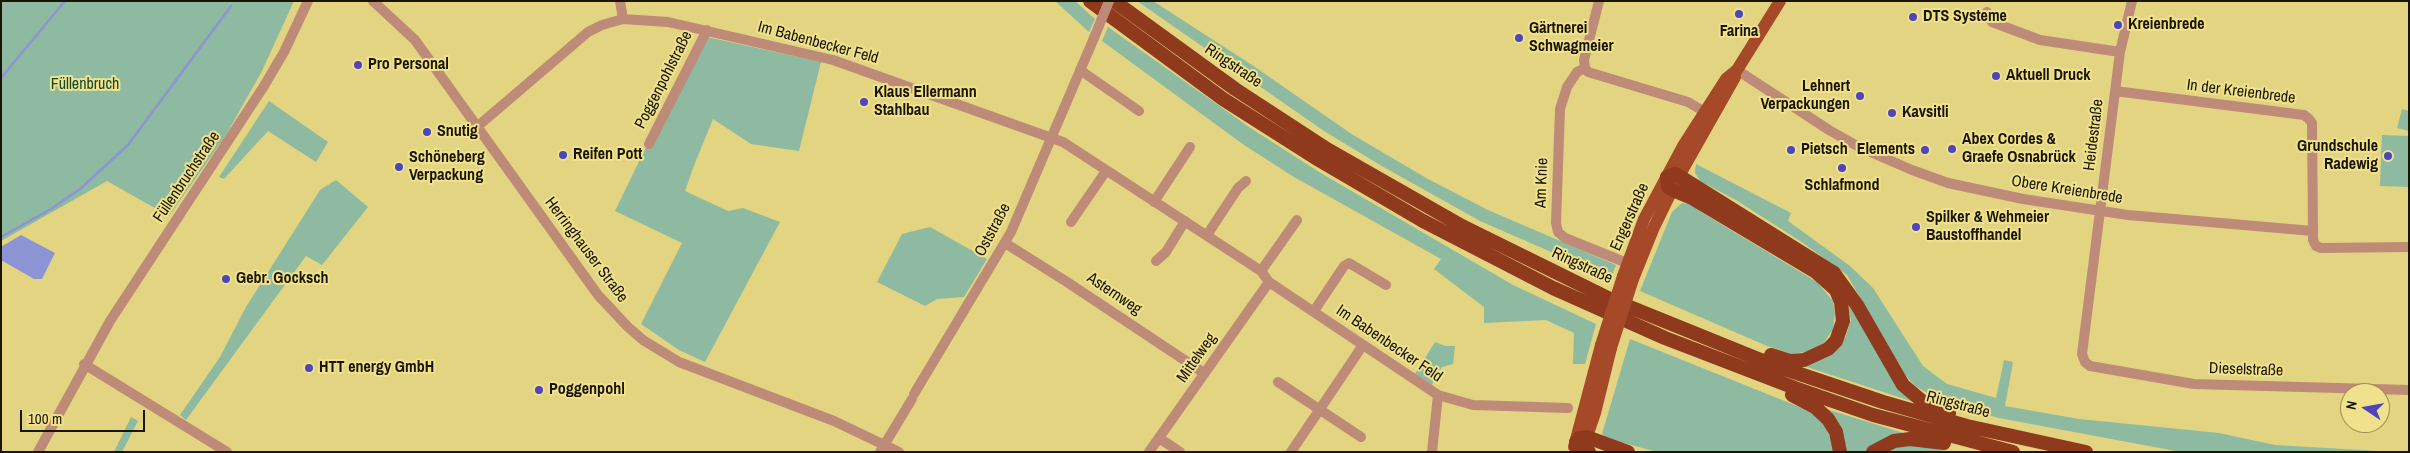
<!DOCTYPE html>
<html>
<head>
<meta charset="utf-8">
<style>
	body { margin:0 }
	#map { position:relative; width:2410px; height:453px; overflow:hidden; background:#e3d481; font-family:"Archivo Narrow",sans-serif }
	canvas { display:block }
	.frame { position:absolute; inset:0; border:2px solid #1a1500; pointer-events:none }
	.north { position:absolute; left:2340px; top:383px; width:50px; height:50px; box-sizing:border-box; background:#f0e18d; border:1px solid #9a8f55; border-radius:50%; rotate:282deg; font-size:14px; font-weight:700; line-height:20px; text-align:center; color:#1a1500 }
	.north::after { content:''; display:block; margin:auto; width:18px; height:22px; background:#4c45bc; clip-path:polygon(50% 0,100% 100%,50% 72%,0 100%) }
	.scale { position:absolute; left:20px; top:410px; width:125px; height:22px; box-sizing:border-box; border:2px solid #1a1500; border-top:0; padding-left:6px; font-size:15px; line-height:18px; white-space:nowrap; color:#1a1500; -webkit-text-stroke:4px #f0e18d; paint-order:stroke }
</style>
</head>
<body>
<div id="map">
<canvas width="2410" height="453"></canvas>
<div class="frame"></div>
<div class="north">N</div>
<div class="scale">100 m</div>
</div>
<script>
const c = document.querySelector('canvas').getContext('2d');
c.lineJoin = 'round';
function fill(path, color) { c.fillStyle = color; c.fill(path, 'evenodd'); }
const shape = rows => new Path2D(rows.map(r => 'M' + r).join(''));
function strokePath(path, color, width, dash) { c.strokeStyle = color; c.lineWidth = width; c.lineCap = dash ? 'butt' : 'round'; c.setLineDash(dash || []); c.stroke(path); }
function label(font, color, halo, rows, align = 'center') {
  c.font = font + ' "Archivo Narrow",sans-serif'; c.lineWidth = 4; c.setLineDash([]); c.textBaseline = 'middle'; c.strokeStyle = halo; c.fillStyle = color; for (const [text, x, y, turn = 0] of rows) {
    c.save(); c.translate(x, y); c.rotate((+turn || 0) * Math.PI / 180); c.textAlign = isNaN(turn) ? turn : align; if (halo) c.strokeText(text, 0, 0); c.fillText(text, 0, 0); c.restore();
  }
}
const green = shape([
	[1,1,294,1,262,71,226,135,169,216,107,181,1,241],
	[1055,1,1075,1,1095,19,1089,32],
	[1137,1,1153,1,1252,65,1353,135,1428,179,1488,210,1616,265,1611,278,1480,221,1380,165,1324,131],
	[1108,27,1249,127,1319,172,1513,285,1596,324,1585,364,1573,364,1574,333,1546,320,1484,323,1484,307,1434,269,1441,259,1294,177,1244,145,1102,41],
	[707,37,821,62,799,151,751,144,713,119,693,168,685,191,728,211,743,208,780,222,705,362,679,350,641,324,682,243,615,211,645,149,654,139],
	[269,101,328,142,316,162,268,131,224,179,219,177],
	[2402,109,2409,111,2409,131,2397,128],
	[2382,135,2409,136,2409,187,2380,186],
	[1696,164,1791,213,1788,221,1850,266,1873,288,1923,366,1947,384,1996,398,2004,360,2013,362,2005,406,2079,419,2219,433,2275,445,2395,452,2181,452,1999,418,1945,403,1915,386,1905,375,1847,275,1803,243,1736,200,1700,181,1695,173],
	[336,180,368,207,322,265,306,256,186,420,180,415,220,357,246,307,320,190],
	[1682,203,1697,206,1701,212,1817,282,1833,301,1835,314,1833,329,1823,344,1810,351,1792,354,1767,346,1640,291,1672,212],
	[930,227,987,259,964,297,937,299,925,306,877,282,902,234],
	[1846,298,1917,403,1798,364,1831,354,1846,336,1851,320],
	[1630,339,1812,412,1823,423,1831,439,1833,452,1657,452,1606,438,1602,434],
	[1435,342,1445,346,1455,346,1453,364,1442,367,1432,385,1415,374],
	[1823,408,1910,435,1867,452,1844,452],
	[131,417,138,421,122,452,114,452],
	[1912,445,1928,447,1949,452,1885,452,1893,447]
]);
const water = shape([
	[21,235,55,253,42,279,34,279,1,260,1,247]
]);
const stream = shape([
	[1,78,65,1],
	[1,237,51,209,80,189,128,145,231,6]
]);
const minor = shape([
	[373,1,415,40,598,295,627,326,643,340,679,362,834,421,899,452],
	[620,1,623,19],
	[1599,1,1584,60,1585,68,1588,72,1688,102,1705,112],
	[2132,1,2120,52,2082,354,2085,362,2090,366,2194,384,2409,390],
	[1987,12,1992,22,2040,40,2120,52],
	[1585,68,1577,72,1567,87,1560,109,1556,223,1558,232,1565,238,1627,263],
	[1080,70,1139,111],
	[1737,70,1829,130,1859,147,1912,170,1948,183,2023,199,2128,215,2313,231,2313,240,2316,246,2321,248,2409,247],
	[2115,91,2304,115,2309,119,2312,123,2313,231],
	[478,126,588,32,602,25,623,19,668,22,833,60,1063,142,1261,271,1269,282,1438,395,1473,405,1568,408],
	[649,144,707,30],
	[1154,202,1190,147],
	[1071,222,1106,171],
	[1207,235,1238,188,1246,181],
	[1005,243,1067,282,1204,373],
	[1156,261,1166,252,1185,221],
	[1261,271,1297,220],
	[1314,311,1344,266,1349,263,1386,285],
	[84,364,227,452],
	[1278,382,1361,437],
	[914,394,1011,232,1094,38],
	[1159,438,1180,452],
	[38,452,110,321,264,86,284,52,308,1],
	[880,452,912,399],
	[1149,452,1269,282],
	[1291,452,1363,345],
	[1432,452,1438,395]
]);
const major = shape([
	[1623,276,1644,219,1683,146,1726,79,1737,70,1780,1],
	[1633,279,1654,227,1679,176,1735,77],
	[1584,445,1595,413,1611,348],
	[1574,447,1601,345]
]);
const highway = shape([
	[1090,1,1223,99,1319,160,1423,221,1553,288,1665,338,1795,388,1873,415,2013,452],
	[1114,1,1235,89,1327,149,1462,226,1610,299,1773,365,1883,402,1967,426,2086,452],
	[1771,355,1790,361,1804,360,1828,349,1836,341,1843,321,1841,302,1836,290,1816,272,1692,198,1673,190,1668,187,1667,177,1675,174,1679,176,1834,273,1857,305,1903,385,1922,401,1949,413],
	[1792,395,1815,407,1828,419,1836,432,1840,452],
	[1589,452,1576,446,1576,442,1579,438,1587,437,1628,452],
	[1873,452,1894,441,1910,439,1944,443]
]);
const minorBridge = shape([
	[1094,38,1109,1]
]);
const majorBridge = shape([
	[1601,345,1623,276],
	[1611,348,1633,279]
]);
const markers = [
	[1739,14,5,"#4c45bc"],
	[1913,17,5,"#4c45bc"],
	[2118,25,5,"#4c45bc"],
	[1519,38,5,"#4c45bc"],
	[358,65,5,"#4c45bc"],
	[1996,76,5,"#4c45bc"],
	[1860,96,5,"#4c45bc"],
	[864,102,5,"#4c45bc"],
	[1892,113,5,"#4c45bc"],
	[427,132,5,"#4c45bc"],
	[1952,149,5,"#4c45bc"],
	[1791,150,5,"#4c45bc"],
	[1925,150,5,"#4c45bc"],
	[563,155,5,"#4c45bc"],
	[2388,156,5,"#4c45bc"],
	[399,167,5,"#4c45bc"],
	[1842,168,5,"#4c45bc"],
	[1916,227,5,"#4c45bc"],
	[226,279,5,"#4c45bc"],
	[309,368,5,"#4c45bc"],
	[539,390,5,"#4c45bc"]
];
const poiNames = [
	["DTS Systeme",1923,17],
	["Kreienbrede",2128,25],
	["Gärtnerei",1529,29],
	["Schwagmeier",1529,47],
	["Farina",1739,32,"center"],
	["Pro Personal",368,65],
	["Aktuell Druck",2006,76],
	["Lehnert",1850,87,"right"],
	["Verpackungen",1850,105,"right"],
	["Klaus Ellermann",874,93],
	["Stahlbau",874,111],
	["Kavsitli",1902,113],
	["Snutig",437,132],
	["Abex Cordes &",1962,140],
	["Graefe Osnabrück",1962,158],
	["Grundschule",2378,147,"right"],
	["Radewig",2378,165,"right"],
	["Pietsch",1801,150],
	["Elements",1915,150,"right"],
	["Reifen Pott",573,155],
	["Schöneberg",409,158],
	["Verpackung",409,176],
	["Schlafmond",1842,186,"center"],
	["Spilker & Wehmeier",1926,218],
	["Baustoffhandel",1926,236],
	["Gebr. Gocksch",236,279],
	["HTT energy GmbH",319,368],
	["Poggenpohl",549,390]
];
const streetNames = [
	["Im Babenbecker Feld",818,43,15],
	["Ringstraße",1233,66,34],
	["Poggenpohlstraße",664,80,-63],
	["In der Kreienbrede",2241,92,7],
	["Heidestraße",2094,135,-83],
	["Füllenbruchstraße",187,177,-56],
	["Am Knie",1542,183,-88],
	["Obere Kreienbrede",2067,190,9],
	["Engerstraße",1630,217,-66],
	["Oststraße",993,230,-62],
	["Herringhauser Straße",586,250,53],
	["Ringstraße",1582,266,25],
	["Asternweg",1114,294,34],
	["Im Babenbecker Feld",1389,344,34],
	["Mittelweg",1197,358,-55],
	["Dieselstraße",2246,370,2],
	["Ringstraße",1958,405,15]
];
const parkNames = [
	["Füllenbruch",85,85]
];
fill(green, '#8dbaa0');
fill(water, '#8d94d3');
strokePath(stream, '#8d94d3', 2.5);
strokePath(minor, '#bf8b79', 10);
strokePath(major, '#a64929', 12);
strokePath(highway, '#8f3a1c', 14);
strokePath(minorBridge, '#bf8b79', 10);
strokePath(majorBridge, '#a64929', 12);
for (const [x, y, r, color] of markers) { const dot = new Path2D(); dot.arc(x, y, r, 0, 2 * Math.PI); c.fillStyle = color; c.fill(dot); strokePath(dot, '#f0e18d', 2); }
label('bold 16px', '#1a1500', '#f0e18d', poiNames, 'left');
label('16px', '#1a1500', '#f0e18d', streetNames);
label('16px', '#0f492f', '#f0e18d', parkNames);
</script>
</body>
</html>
